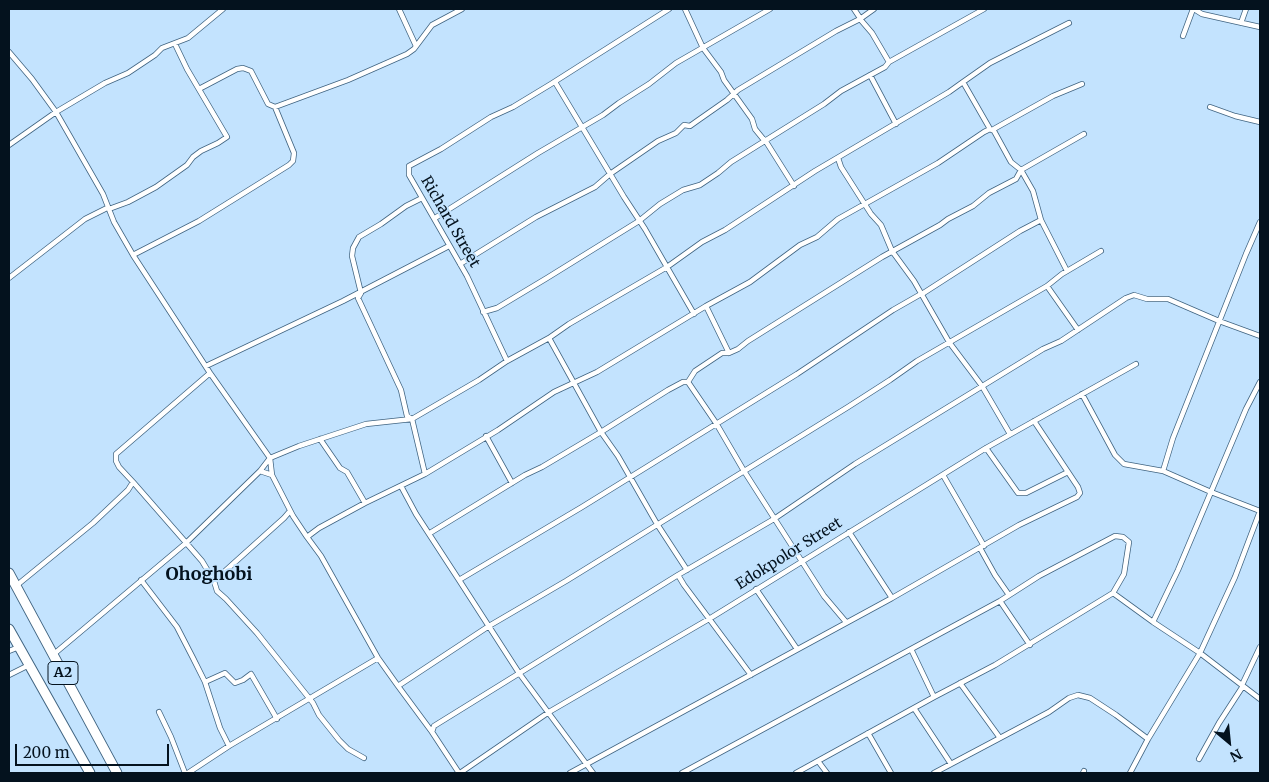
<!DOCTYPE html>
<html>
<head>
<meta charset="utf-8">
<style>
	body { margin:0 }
	#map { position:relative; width:1269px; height:782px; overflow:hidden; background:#c3e3fe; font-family:Merriweather,serif }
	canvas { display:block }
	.frame { position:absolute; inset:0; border:10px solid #04121e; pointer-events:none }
	.north { position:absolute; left:1204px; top:717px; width:50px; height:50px; -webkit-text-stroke:4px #c3e3fe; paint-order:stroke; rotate:152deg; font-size:14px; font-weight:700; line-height:20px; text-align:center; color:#04121e }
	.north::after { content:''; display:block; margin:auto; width:18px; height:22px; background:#04121e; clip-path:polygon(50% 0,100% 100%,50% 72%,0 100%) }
	.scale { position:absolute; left:15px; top:744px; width:154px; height:22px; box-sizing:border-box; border:2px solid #04121e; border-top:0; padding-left:6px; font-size:15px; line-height:18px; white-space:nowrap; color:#04121e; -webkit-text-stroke:4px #c3e3fe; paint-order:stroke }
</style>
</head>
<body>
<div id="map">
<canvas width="1269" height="782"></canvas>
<div class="frame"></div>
<div class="north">N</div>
<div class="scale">200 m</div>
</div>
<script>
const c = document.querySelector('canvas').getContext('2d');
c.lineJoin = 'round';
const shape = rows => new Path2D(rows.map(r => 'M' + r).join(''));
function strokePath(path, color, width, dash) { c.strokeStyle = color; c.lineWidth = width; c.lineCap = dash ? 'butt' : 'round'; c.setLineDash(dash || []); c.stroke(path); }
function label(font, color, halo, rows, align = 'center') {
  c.font = font + ' Merriweather,serif'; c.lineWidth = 4; c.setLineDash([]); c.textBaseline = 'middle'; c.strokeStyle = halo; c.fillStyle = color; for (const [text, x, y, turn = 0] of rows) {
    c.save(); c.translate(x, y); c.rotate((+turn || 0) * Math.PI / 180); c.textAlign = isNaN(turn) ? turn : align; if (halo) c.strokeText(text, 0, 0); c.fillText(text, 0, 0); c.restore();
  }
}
const street = shape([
	[399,9,416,46],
	[685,9,703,48,721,72,724,80,752,119,755,129,764,140],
	[854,9,860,18],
	[874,9,860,19,872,33,889,62],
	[1194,9,1202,14,1260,27],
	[1241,23,1246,9],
	[1183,36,1193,9],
	[9,52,32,79,56,112,103,194,114,222,133,255,210,373,270,458,272,475],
	[870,75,896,124],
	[555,82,624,197,645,229,694,314],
	[963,82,990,63,1069,23],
	[199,89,237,69,243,68,251,71,268,104,275,107,348,80,407,54,414,49,432,25,462,9],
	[1210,107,1235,116,1260,122],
	[990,129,963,82,949,92,815,171,725,230,702,242,667,267,569,324,549,338,601,432,668,390,683,382,688,382,695,371,722,353,729,353,738,349,748,341,882,257,940,225,948,219,973,206,989,193,1016,179,1021,170,1033,191,1041,220],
	[992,130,1053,96,1082,84],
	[765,140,794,186],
	[9,145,56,112,105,83,128,73,155,55,162,48,188,38,223,9],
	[838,158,841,167,871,214,881,225,892,251,914,281,949,342,982,386,1010,434],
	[422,198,406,206,381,224,359,237,353,248,352,256,361,293,358,298,401,390,407,416,412,419,425,474],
	[109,209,128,202,156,187,187,165,193,157,201,151,218,143,227,137,187,69,175,44],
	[435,218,538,153,603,115,619,103,649,84,676,63,770,9],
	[133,255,199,221,289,165,293,161,294,153,275,107],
	[460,264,536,217,595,187,610,174,658,141,676,133,684,125,690,126,697,121,727,100,738,90,836,31,860,19],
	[9,278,85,219,107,208],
	[1047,286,1078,330],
	[922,294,1020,231,1041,220,1067,271],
	[706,306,729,353],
	[483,312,497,308,547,278,639,221,660,204,683,190,700,185,718,173,731,162,824,104,841,91,885,67,889,62,984,9],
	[507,361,467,276,409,175,409,166,441,149,491,117,513,107,551,84,669,9],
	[206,366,343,301,449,246],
	[688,382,716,423,744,471,824,596,846,622],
	[1082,394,1115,455,1124,464,1163,471,1211,492,1260,511],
	[486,436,512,483],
	[320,439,340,468,347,472,365,503],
	[986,448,1018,493,1026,493,1068,472],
	[260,471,272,475,293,516,307,537],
	[1163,471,1173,438,1246,254,1260,222],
	[943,475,984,546],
	[133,482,202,561,214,581,217,591,226,599,257,633,313,703,319,715,339,740,348,749,364,758],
	[401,486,416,514,459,580],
	[849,532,892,598],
	[430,533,525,475,542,467,601,432,618,456,657,524,687,570],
	[980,548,995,575,1009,595],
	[678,575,684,585,751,675],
	[141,580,177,627,193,658,205,682,220,728,229,746],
	[214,581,284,518,290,511],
	[16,586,93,523,128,490,133,482,119,467,116,461,116,454,210,373],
	[756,589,797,649],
	[1000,601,1030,645],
	[1153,622,1178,570,1246,409,1260,382],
	[911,649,934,697],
	[9,651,19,647],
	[54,654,186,543,260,471,270,458,299,446,366,424,412,419,479,380,507,361,549,338],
	[9,675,29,665],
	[205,682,225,673,235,683,243,680,251,674,277,719],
	[960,683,1000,738],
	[1242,685,1260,647],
	[398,686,378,658,321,556,307,537,319,528,365,503,425,474,498,430,554,392,597,372,706,306,750,282,800,245,817,237,838,219,938,163,984,132,990,129,994,131,1011,162,1021,170,1084,134],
	[914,708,951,764],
	[159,712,171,737,185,773],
	[432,732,398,686,489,626,566,581,848,407,890,380,917,361,1047,286,1062,274,1101,251],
	[868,733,891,773],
	[1199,759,1219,723,1243,686],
	[818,761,827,773],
	[188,773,229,746,378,658],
	[459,773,432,732,434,726,678,575,774,519,855,464,1043,349,1061,341,1126,298,1134,295,1147,299,1168,299,1219,321,1260,336],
	[460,773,549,712,709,619,986,448,1136,364],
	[570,773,892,598,1019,525,1077,497,1080,493,1078,487,1034,421],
	[593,773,519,673,459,580,582,507,797,374,893,310,921,294],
	[682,773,1000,601,1039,576,1115,536,1123,537,1129,542,1124,574,1113,593,1153,622,1200,653,1260,699],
	[796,773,934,697,995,665,1113,593],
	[934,773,1049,712,1069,698,1078,695,1090,698,1116,715,1148,739,1200,653,1235,577,1260,511],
	[1083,773,1084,771],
	[1130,773,1148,739]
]);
const highway = shape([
	[9,573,117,773],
	[9,629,90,773]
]);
const shields = [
	[63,673,30]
];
const shieldNames = [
	["A2",63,673]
];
const streetNames = [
	["Richard Street",450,222,60],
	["Edokpolor Street",789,554,-32]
];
const quarterNames = [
	["Ohoghobi",209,575]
];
strokePath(street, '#406481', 6);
strokePath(highway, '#406481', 11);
strokePath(street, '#fff', 4.5);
strokePath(highway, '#fff', 9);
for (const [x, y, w] of shields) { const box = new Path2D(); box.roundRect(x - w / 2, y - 11.5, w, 23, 4); c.fillStyle = '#c3e3fe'; c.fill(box); strokePath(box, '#04121e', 1); }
label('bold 14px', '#04121e', null, shieldNames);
label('15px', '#04121e', '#c3e3fe', streetNames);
label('bold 18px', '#04121e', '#c3e3fe', quarterNames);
</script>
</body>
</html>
